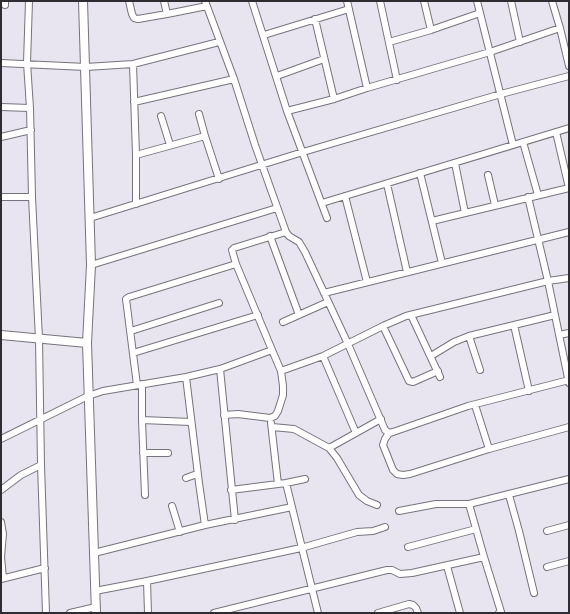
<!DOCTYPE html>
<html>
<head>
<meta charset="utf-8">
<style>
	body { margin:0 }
	#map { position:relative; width:570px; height:614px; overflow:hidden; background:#e9e5f0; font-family:Rubik,sans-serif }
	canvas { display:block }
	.frame { position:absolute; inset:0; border:2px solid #2f2d31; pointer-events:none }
</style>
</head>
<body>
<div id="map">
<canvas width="570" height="614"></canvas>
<div class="frame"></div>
</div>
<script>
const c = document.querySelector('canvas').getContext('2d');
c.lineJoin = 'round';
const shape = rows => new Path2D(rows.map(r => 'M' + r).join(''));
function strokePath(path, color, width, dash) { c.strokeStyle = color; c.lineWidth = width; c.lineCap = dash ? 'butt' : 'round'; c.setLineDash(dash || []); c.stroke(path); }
const minor = shape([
	[29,1,27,63,30,108,32,197,39,339,41,465,46,613],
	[129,1,132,14,134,18,138,19,167,14,207,6],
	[164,1,167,14],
	[205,1,234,79,255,145,286,232,289,236,299,242,305,252,348,344,385,430,389,433,393,432,468,406,569,380],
	[252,1,287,111,327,218],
	[347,1,367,88],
	[380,1,397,80],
	[424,1,431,30],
	[477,1,513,145],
	[511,1,520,42],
	[552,1,560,28,569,66],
	[5,5,5,1],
	[315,19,334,99],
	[264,35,349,9],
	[389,42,431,30,480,13],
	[1,63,86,67,133,64,219,42],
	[133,64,136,155,136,204],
	[277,76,324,59],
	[134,102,234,79],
	[1,107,30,108],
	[287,111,334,99,367,88,490,52,560,28],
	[199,114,205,136],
	[161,116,170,145],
	[556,132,569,188],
	[1,137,31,130],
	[523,142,538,195],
	[136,155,205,136,219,179],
	[455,163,465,213],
	[420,173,442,263],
	[488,175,495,205],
	[387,184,407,272],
	[345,196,367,282],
	[1,197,32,197],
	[528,197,548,281,569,383],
	[322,203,569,128],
	[90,218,303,152,501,94,569,76],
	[432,221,569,188],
	[270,236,299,315],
	[91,265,277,208],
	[324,293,569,232],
	[411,315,440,377],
	[283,322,328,302],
	[514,325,529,391],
	[383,326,409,381,413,382,438,371],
	[131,331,219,303],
	[559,335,569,333],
	[469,336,480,370],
	[133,353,258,315],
	[323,356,356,433],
	[431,356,454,342,469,336,555,315],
	[220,369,235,520],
	[281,371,323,356,383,326,406,316,548,281,569,278],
	[186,377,199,483,205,525],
	[142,384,142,420,145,495],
	[137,385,126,299,129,297,236,264],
	[475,405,489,449],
	[224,415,238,414,270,418,275,416,278,411,283,395,283,386,281,371,272,350],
	[142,420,191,422],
	[271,423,278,484],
	[272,427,294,429,329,448,337,458,359,495,367,501,377,505],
	[389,433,385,439,383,445,393,470,397,474,403,475,410,474,489,449,569,427],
	[1,439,88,396,103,391,186,377,220,369,272,350,236,264,232,250,234,248,286,232],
	[329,448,381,419],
	[143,453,168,453],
	[186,478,197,474],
	[286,483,318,613],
	[1,490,21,475,41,465],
	[231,490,286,483,305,479],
	[509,495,519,531,534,593],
	[469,504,484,557,501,612,499,613],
	[172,506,180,532],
	[399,511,436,504,469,504,569,479],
	[1,522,3,534,1,557,3,578],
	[547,531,569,525],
	[408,547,476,529],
	[94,553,205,525,292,507],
	[447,566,460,613],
	[547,567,569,561],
	[1,579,45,568],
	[147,581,301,548,357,532,373,531,385,527],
	[95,591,147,581,148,613],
	[70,613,96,607],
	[214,613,387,570,392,570,400,574,412,573,484,557],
	[378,613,409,604,413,605,416,608,418,613]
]);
const tertiary = shape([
	[83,1,91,265,87,343,96,613],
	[1,335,87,343]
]);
strokePath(minor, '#77737c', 8);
strokePath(tertiary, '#77737c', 10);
strokePath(minor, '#fff', 6);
strokePath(tertiary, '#fff', 8);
</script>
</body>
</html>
